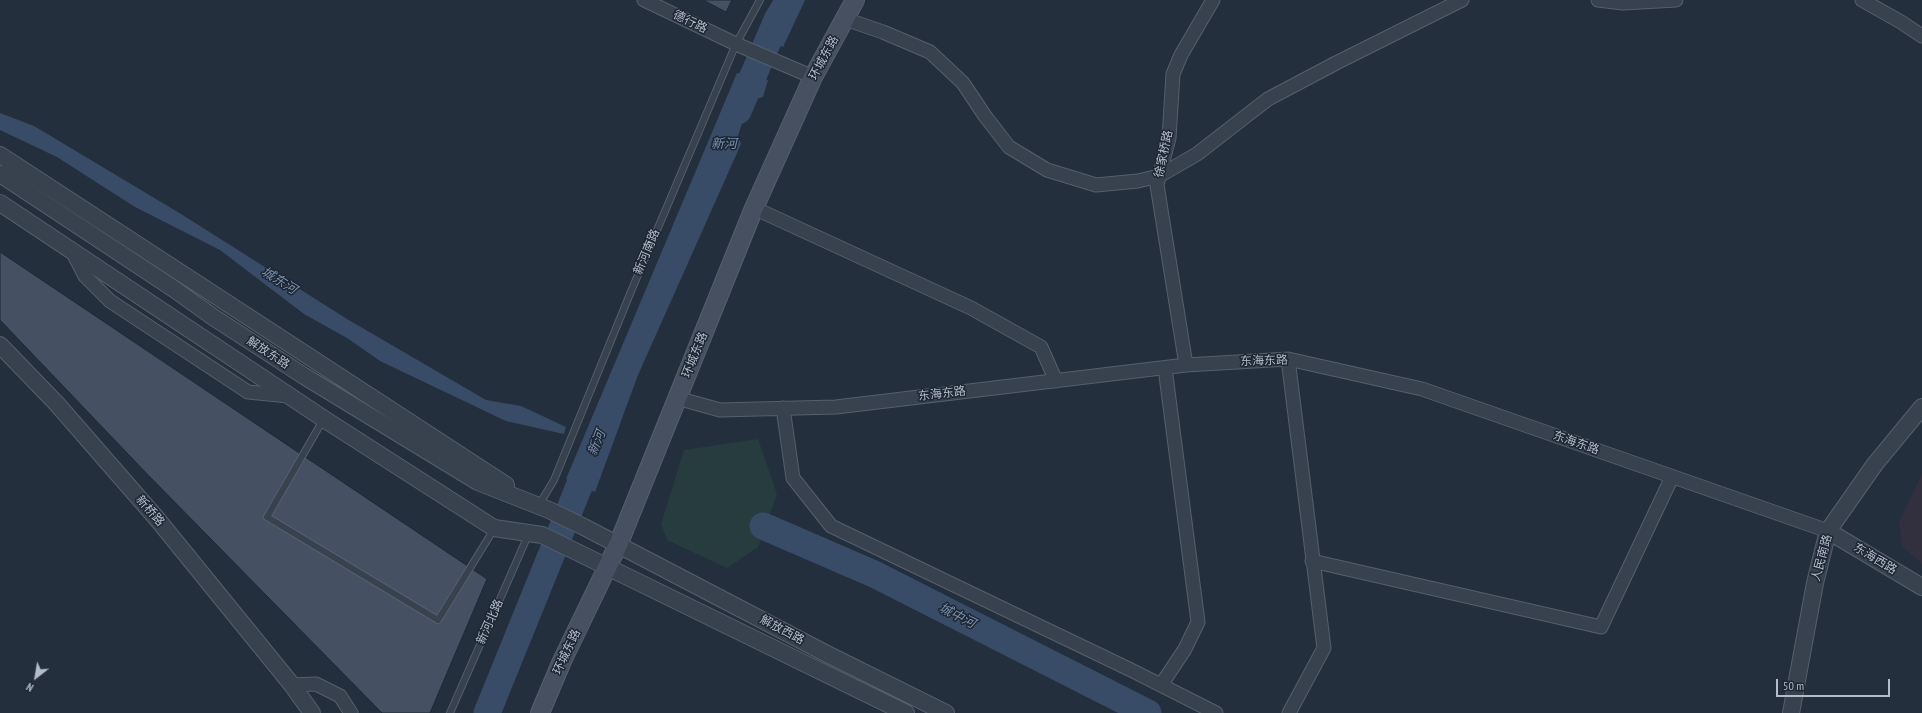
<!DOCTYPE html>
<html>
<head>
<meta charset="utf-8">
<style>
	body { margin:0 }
	#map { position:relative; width:1922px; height:713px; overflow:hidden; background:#242f3e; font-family:"PT Sans Narrow",sans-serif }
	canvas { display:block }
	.north { position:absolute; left:16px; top:657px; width:40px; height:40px; -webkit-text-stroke:3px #1d2633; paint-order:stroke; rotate:211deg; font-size:11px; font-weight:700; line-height:16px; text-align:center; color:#b4bcc9 }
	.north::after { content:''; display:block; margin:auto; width:14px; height:18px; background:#b4bcc9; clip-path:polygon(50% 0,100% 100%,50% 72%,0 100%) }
	.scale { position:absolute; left:1776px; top:679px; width:114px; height:18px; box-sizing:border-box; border:2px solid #b4bcc9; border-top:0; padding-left:5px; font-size:12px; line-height:14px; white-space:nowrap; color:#b4bcc9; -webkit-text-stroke:3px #1d2633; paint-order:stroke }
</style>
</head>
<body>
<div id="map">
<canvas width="1922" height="713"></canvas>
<div class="north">N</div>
<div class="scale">50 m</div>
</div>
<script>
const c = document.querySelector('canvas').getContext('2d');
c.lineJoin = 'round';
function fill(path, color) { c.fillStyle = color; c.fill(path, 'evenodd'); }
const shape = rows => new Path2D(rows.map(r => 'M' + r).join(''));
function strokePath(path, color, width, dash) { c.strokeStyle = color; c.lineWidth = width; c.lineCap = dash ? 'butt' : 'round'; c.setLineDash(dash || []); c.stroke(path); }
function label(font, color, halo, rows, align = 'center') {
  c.font = font + ' "PT Sans Narrow","Noto Sans SC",sans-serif'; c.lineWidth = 3; c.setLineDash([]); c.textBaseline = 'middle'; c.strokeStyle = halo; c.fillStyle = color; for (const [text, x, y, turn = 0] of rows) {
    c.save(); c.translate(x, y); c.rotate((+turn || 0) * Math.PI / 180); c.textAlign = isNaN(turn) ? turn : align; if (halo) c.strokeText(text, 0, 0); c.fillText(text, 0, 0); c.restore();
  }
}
const medical = shape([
	[1922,474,1922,564,1902,546,1899,522]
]);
const green = shape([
	[758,439,777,494,758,547,727,568,667,540,661,524,684,450]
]);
const water = shape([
	[776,0,805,0,783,47,756,35],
	[737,73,768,80,763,97,749,101,738,136,741,144,638,375,595,492,566,479],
	[0,113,34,126,181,214,347,319,486,400,521,406,566,427,564,434,506,421,380,361,347,338,304,314,220,250,135,207,57,157,0,130]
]);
const river = shape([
	[738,111,777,20,789,0],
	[763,526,874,574,1148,713],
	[487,713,593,452]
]);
const building = shape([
	[703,0,732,0,726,12,703,0],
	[0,252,487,579,430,713,382,713,149,476,0,320,0,252]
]);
const service = shape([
	[323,420,267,517,438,620,494,529],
	[539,505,554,480,632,289,736,44,760,0],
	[450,713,529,533]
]);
const minor = shape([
	[644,0,736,44,813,77],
	[1598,0,1623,3,1676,0],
	[1862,0,1901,22,1922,36],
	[845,19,883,32,930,52,963,83,985,116,1009,147,1047,170,1096,185,1138,181,1159,176,1197,154,1268,99,1338,62,1462,0],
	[754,208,971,308,1041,347,1056,381],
	[72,251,85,276,110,301,248,392,289,396],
	[1288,359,1324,648,1289,713],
	[1186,365,1157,185,1169,138,1173,74,1181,55,1213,0],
	[677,398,720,410,836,407,1186,365,1288,359,1422,389,1828,531],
	[783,408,793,478,831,526,1131,670,1216,713],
	[1312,561,1601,627,1672,477],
	[292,685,316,684,340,696,351,713],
	[1161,685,1185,649,1198,622,1165,368]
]);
const tertiary = shape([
	[0,155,506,485],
	[0,174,174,289,213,317,304,376,478,482,549,510,584,527,829,655,946,713],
	[0,203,324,419,494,528,542,535,906,713],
	[0,345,57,404,158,520,292,685,312,713],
	[1828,531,1922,587],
	[1791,713,1815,583,1828,531,1875,464,1922,407]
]);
const secondary = shape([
	[540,713,562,661,618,545,754,208,813,77,855,0]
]);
const streetNames = [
	["德行路",690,22,26],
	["环城东路",824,58,-62],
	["徐家桥路",1164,154,-78],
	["新河南路",647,252,-67],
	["解放东路",268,353,33],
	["环城东路",695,355,-68],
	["东海东路",1264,361,-2],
	["东海东路",942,394,-7],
	["东海东路",1576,443,19],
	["新桥路",150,511,49],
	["人民南路",1822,558,-75],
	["东海西路",1875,559,31],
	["新河北路",490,622,-66],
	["解放西路",782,630,28],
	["环城东路",567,652,-65]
];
const waterNames = [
	["新河",724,144],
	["城东河",279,281,32],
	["新河",597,443,-68],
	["城中河",957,616,27]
];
fill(medical, '#32303f');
fill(green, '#263c3f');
fill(water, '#394c67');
strokePath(river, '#394c67', 27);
fill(building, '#455162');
strokePath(building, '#1f2835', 1);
strokePath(service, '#565f6c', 8);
strokePath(minor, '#565f6c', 15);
strokePath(tertiary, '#565f6c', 18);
strokePath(secondary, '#565f6c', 20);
strokePath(service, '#38414e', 6);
strokePath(minor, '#38414e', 13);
strokePath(tertiary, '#38414e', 16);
strokePath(secondary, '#465061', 18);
label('12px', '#b4bcc9', '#1d2633', streetNames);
label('italic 13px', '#7c92b1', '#1d2633', waterNames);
</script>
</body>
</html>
